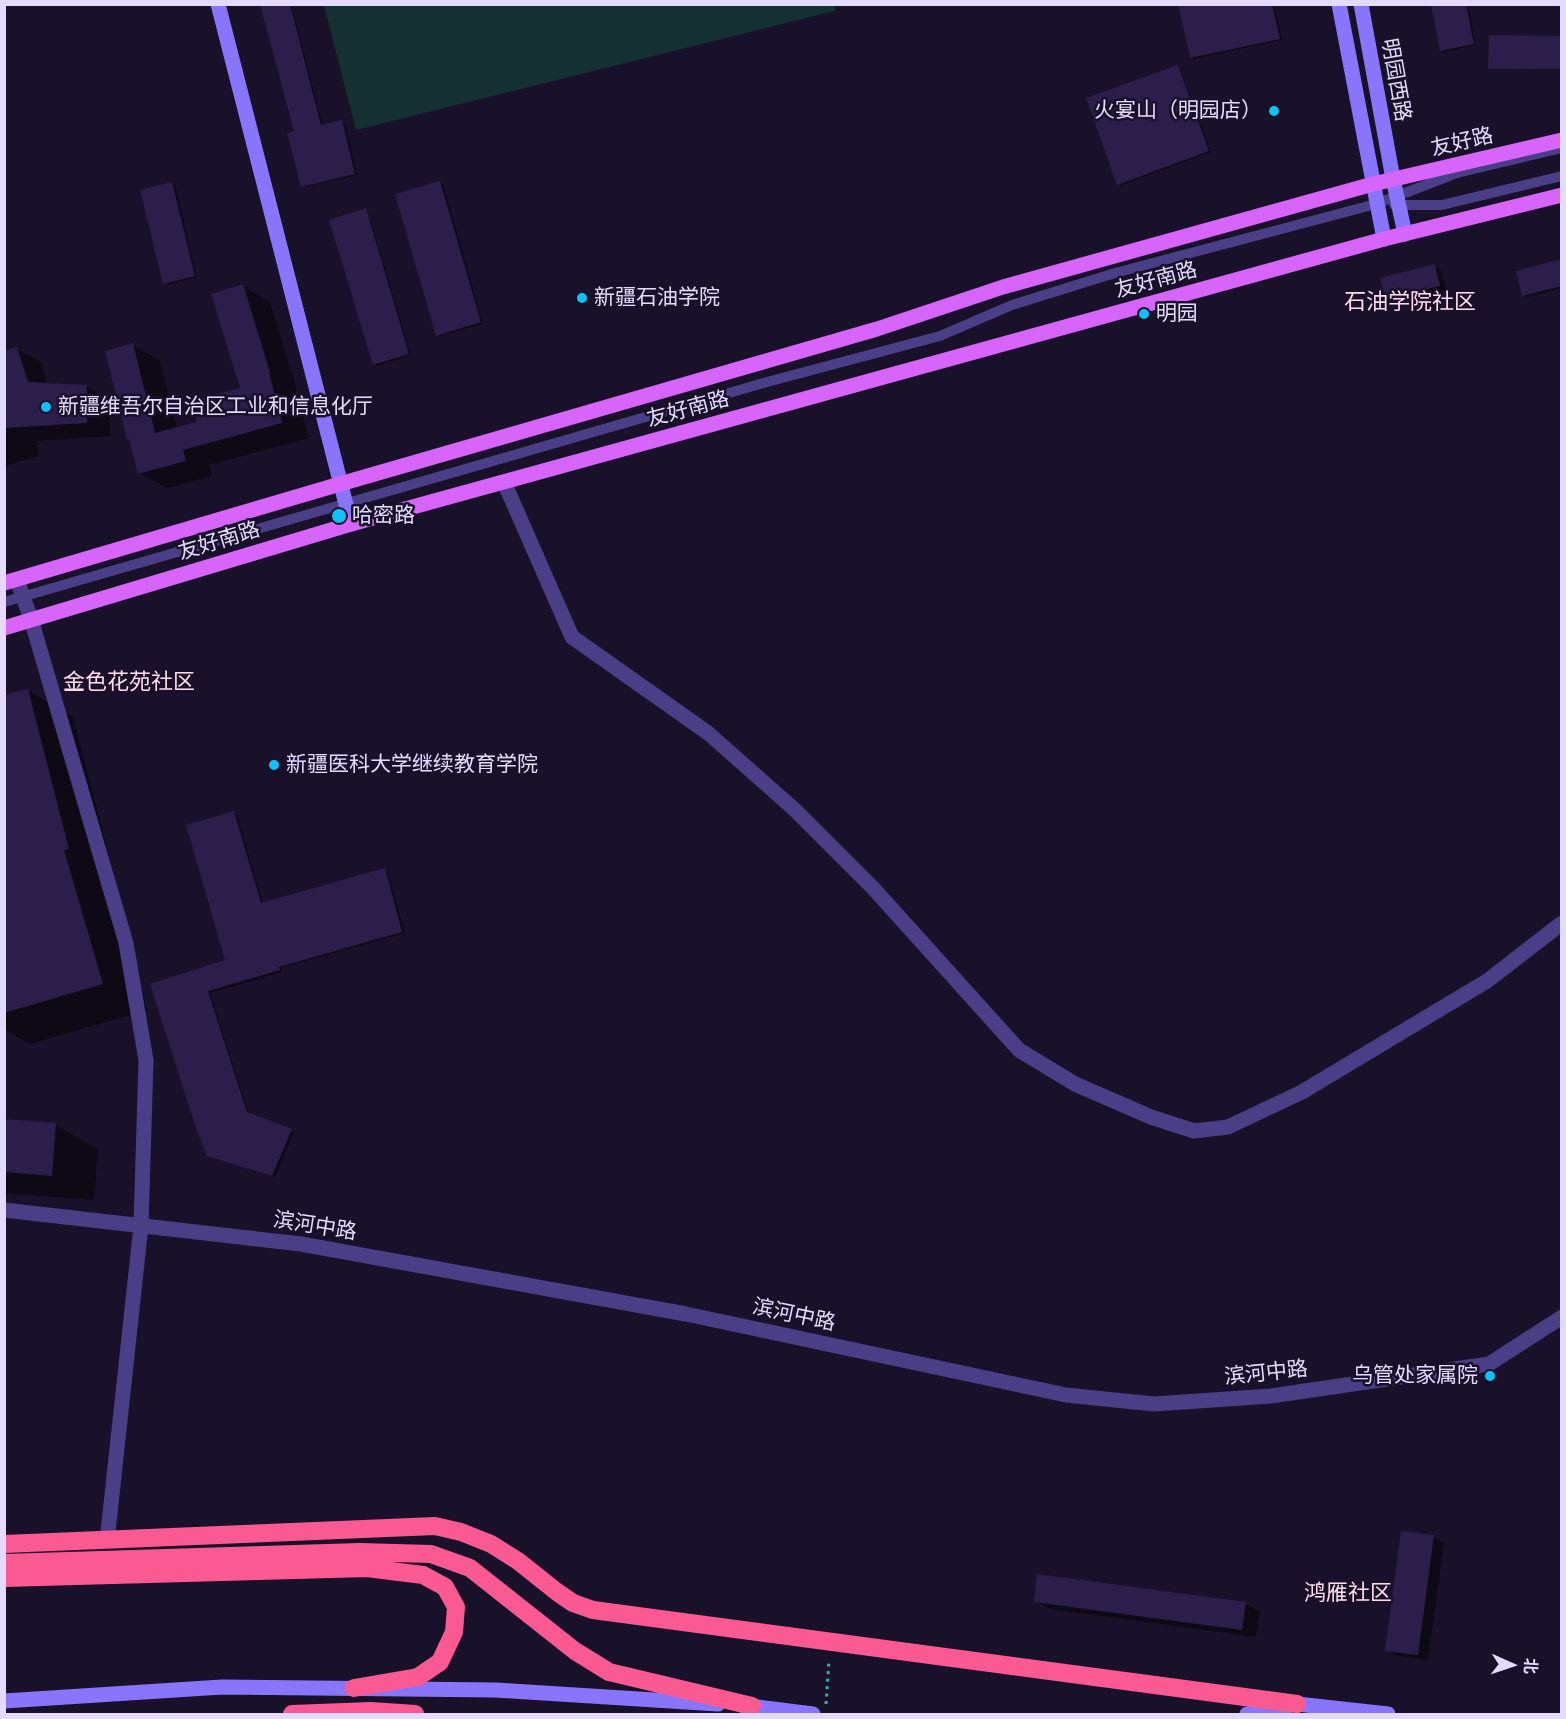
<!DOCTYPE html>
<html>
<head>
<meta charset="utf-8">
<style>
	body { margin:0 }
	#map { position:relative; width:1566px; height:1719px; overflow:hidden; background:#191129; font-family:"Public Sans","Noto Sans SC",sans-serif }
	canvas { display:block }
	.frame { position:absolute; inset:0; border:6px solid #e3dafe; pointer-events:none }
	.north { position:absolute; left:1482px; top:1635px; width:60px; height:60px; -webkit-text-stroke:4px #191129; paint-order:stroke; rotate:93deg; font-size:16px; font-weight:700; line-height:24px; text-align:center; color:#e3dafe }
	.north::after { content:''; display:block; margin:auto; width:21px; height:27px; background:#e3dafe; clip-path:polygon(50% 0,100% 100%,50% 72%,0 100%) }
</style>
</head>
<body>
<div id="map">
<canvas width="1566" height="1719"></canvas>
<div class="frame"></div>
<div class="north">北</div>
</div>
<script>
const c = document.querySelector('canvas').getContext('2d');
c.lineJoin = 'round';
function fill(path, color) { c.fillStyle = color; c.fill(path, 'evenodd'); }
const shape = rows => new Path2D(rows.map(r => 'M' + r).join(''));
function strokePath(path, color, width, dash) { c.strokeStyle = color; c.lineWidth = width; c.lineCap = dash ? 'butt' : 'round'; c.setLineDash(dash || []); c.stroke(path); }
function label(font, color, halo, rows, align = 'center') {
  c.font = font + ' "Public Sans","Noto Sans SC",sans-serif'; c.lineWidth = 5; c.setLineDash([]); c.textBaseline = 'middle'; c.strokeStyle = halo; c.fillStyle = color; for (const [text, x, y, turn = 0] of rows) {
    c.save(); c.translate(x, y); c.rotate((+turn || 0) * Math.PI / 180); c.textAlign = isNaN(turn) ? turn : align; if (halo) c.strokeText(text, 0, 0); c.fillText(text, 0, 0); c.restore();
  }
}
const green = shape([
	[835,5,835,11,356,130,324,5]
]);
const shadow = shape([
	[262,4,291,4,323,126,342,121,345,123,357,175,305,187,302,186,296,133],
	[1180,4,1274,4,1282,40,1194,59,1191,57],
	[1432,4,1468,4,1476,45,1444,52,1441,50],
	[1562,37,1562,70,1493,69,1490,68],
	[1178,66,1180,68,1211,152,1121,185,1118,184],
	[172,183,175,185,197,277,168,285,165,283],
	[440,183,443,184,483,324,440,336,438,335],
	[365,210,368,212,411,355,377,366,374,364],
	[1562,260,1562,288,1527,297,1524,295],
	[1435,266,1441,270,1446,290,1394,302,1387,298],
	[243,286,270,302,296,387,295,387,309,438,209,465,212,476,167,488,140,473,131,440,133,345,160,361,177,429,198,423,241,389],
	[17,349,41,362,47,384,87,387,110,400,110,436,36,441,39,456,4,466,4,353],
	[28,690,73,717,114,875,109,876,147,1010,30,1044,4,1029,4,696],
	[234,813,237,815,263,904,384,869,387,871,405,933,281,968,282,972,210,993,249,1114,294,1132,275,1177,211,1156,152,985,227,961],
	[4,1121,56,1125,98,1150,94,1200,4,1193],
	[1434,1537,1444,1543,1428,1660,1397,1656,1387,1650],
	[1035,1601,1245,1603,1260,1612,1256,1637,1050,1609]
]);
const building = shape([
	[260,4,290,4,321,125,342,120,355,174,301,187,287,133,294,131],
	[1178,4,1272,4,1280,39,1190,58],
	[1431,4,1466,4,1474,44,1440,51],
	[1489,35,1562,36,1562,69,1488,69],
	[1178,65,1209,151,1117,185,1086,98],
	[440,181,481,322,436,336,395,194],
	[172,182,195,276,163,284,140,190],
	[366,208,409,354,373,365,329,220],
	[1562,259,1562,286,1522,296,1516,271],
	[1435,264,1440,286,1385,299,1380,278],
	[243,284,270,372,269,372,282,423,183,450,186,461,138,474,129,439,127,439,105,351,133,343,155,433,197,422,191,401,240,388,211,294],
	[17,347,28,382,87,385,87,423,4,428,4,351],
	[28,689,69,849,64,850,103,984,4,1013,4,695],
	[234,811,261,903,385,868,402,932,279,967,280,970,208,991,247,1112,292,1129,272,1176,207,1156,196,1128,150,984,225,960,186,825],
	[4,1119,56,1123,52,1176,4,1172],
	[1401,1531,1434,1535,1418,1655,1385,1651],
	[1037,1574,1246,1602,1242,1630,1034,1602]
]);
const path = shape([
	[826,1704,829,1660]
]);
const lane = shape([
	[1394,205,1442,205,1562,176],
	[4,602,767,382,940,336,1012,305,1115,273,1376,204,1457,173,1562,148]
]);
const street = shape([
	[504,482,572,637,708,733,794,809,874,889,1019,1050,1075,1084,1151,1117,1194,1131,1228,1127,1302,1092,1487,981,1562,923],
	[17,580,31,619,126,943,146,1060,141,1226,107,1541],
	[4,1210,301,1244,686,1314,1066,1395,1154,1404,1271,1396,1489,1364,1562,1317]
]);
const secondary = shape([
	[218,4,351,524],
	[1339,4,1384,239],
	[1361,4,1393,179,1405,234],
	[4,1701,222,1687,496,1690,718,1704],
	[741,1705,813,1714],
	[1247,1714,1297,1704,1388,1714]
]);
const primary = shape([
	[4,583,340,484,877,329,1003,287,1373,184,1562,140],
	[4,628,351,524,1384,239,1562,195]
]);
const highway = shape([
	[4,1544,435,1526,461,1532,491,1544,518,1561,557,1592,573,1603,593,1610,1297,1704],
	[4,1563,360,1552,431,1554,470,1568,575,1651,609,1672,752,1706],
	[4,1578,367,1568,423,1575,445,1587,456,1607,454,1632,440,1662,418,1677,354,1688],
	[292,1714,371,1711,415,1714]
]);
const markers = [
	[1274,111,6,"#0cc2f9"],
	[582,298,6,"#0cc2f9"],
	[1144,314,6,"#0cc2f9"],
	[46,407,6,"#0cc2f9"],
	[339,516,8,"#0cc2f9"],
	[274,765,6,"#0cc2f9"],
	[1490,1376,6,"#0cc2f9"]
];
const streetNames = [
	["明园西路",1396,80,80],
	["友好路",1462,142,-13],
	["友好南路",1156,280,-15],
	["友好南路",688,409,-15],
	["友好南路",219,541,-17],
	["滨河中路",315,1226,9],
	["滨河中路",794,1315,12],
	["滨河中路",1266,1373,-6]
];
const poiNames = [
	["火宴山（明园店）",1262,111,"right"],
	["新疆石油学院",594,298],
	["明园",1156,314],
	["新疆维吾尔自治区工业和信息化厅",58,407],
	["哈密路",352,516],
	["新疆医科大学继续教育学院",286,765],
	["乌管处家属院",1478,1376,"right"]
];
const neighbourhoodNames = [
	["石油学院社区",1410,302],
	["金色花苑社区",129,682],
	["鸿雁社区",1348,1593]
];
fill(green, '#143033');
fill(shadow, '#0007');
fill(building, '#2c1e4a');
strokePath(path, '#34afb9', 3, [3, 4.5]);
strokePath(lane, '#4a3e87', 10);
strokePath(street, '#4a3e87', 15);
strokePath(secondary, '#8974fc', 15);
strokePath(primary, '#d764fb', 15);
strokePath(highway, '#fb5991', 18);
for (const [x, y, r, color] of markers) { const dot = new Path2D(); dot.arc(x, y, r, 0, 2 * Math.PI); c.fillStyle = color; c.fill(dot); strokePath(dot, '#191129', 2); }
label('21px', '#e3dafe', '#191129', streetNames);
label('21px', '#e3dafe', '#191129', poiNames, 'left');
label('22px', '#fedced', '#191129', neighbourhoodNames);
</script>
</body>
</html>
